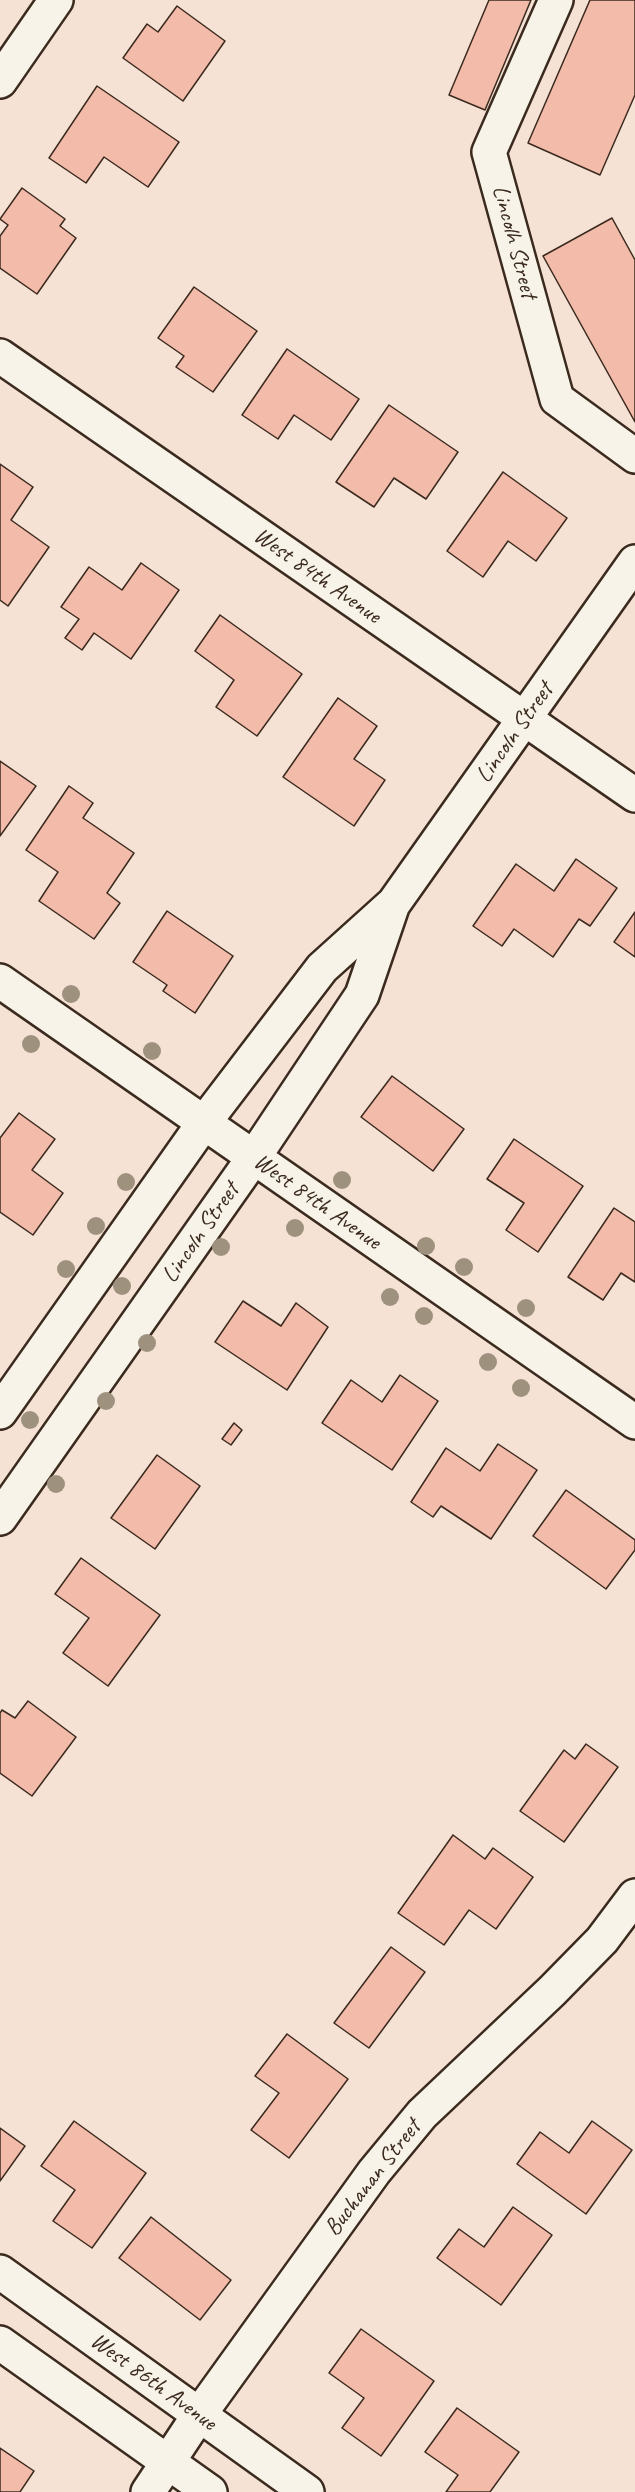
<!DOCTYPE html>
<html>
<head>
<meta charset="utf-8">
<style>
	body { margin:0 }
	canvas { display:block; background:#f6e2d5 }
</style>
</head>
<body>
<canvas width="635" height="2492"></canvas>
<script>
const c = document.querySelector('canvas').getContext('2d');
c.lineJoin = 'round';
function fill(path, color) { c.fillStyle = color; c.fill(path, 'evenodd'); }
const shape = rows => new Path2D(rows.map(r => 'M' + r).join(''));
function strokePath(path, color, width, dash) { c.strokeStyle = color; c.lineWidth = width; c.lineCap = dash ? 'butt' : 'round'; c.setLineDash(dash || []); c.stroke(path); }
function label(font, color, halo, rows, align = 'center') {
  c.font = font + ' Caveat,sans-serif'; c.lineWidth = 4.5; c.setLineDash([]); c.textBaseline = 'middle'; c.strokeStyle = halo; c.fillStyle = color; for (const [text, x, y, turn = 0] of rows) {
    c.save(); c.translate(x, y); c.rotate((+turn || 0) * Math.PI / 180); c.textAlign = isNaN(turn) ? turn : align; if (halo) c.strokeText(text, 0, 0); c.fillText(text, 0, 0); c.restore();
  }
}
const building = shape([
	[489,0,531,0,485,110,449,95,489,0],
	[590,0,635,0,635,95,600,175,528,143,590,0],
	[177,6,225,41,183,101,123,58,147,24,158,32,177,6],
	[97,86,179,142,148,187,104,157,86,183,49,158,97,86],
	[22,188,65,219,60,226,76,238,37,294,0,268,0,236,8,225,0,219,22,188],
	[612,218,635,260,635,422,543,256,612,218],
	[194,287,257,331,213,392,176,367,184,356,158,338,194,287],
	[287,349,359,399,331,440,294,415,278,439,242,415,287,349],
	[389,405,458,452,426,499,394,478,374,507,336,482,389,405],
	[0,464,33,487,11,520,49,547,8,606,0,600,0,464],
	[503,472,567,518,536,561,508,541,483,577,447,551,503,472],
	[141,563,179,590,131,659,94,633,82,650,65,638,79,619,61,607,89,567,122,590,141,563],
	[220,615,302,674,257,736,216,707,234,680,195,651,220,615],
	[338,698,377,726,354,759,385,780,354,826,283,777,338,698],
	[0,761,36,786,0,836,0,761],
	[69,786,93,803,83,818,134,853,107,893,120,903,94,939,39,901,58,872,26,850,69,786],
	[576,859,617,888,590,926,579,919,553,957,514,929,502,946,473,926,516,864,554,891,576,859],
	[167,911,233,956,195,1013,163,991,167,985,133,962,167,911],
	[635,912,635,957,614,942,635,912],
	[392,1076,464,1129,433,1171,361,1117,392,1076],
	[19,1113,55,1139,32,1170,63,1193,33,1235,0,1212,0,1138,19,1113],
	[514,1139,583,1186,538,1252,506,1230,524,1203,487,1179,514,1139],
	[614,1208,635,1222,635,1282,621,1273,603,1300,568,1277,614,1208],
	[243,1301,281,1326,296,1303,328,1327,287,1390,215,1342,243,1301],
	[400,1375,438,1401,392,1470,322,1423,351,1380,382,1402,400,1375],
	[234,1423,242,1430,231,1445,222,1439,234,1423],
	[498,1444,537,1470,491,1539,441,1506,433,1517,411,1502,446,1448,480,1471,498,1444],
	[157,1455,200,1486,155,1549,111,1518,157,1455],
	[566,1490,635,1540,635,1550,606,1589,533,1536,566,1490],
	[81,1558,160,1615,108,1686,63,1653,89,1618,55,1594,81,1558],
	[28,1701,76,1737,32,1796,0,1773,0,1713,2,1710,15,1718,28,1701],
	[586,1744,618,1767,564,1842,520,1811,564,1750,575,1759,586,1744],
	[453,1835,485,1859,493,1848,533,1877,496,1929,469,1910,444,1945,398,1913,453,1835],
	[391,1947,425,1972,369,2048,334,2023,391,1947],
	[287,2034,348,2079,289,2158,251,2130,279,2093,255,2076,287,2034],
	[74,2121,146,2173,92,2248,53,2221,75,2190,41,2166,74,2121],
	[592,2121,632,2150,586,2214,517,2164,540,2132,569,2153,592,2121],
	[0,2128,25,2146,0,2181,0,2128],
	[513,2207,552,2235,501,2305,437,2258,459,2229,484,2247,513,2207],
	[151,2217,231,2280,200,2320,119,2258,151,2217],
	[361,2329,434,2381,381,2456,342,2428,364,2398,329,2373,361,2329],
	[457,2408,519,2452,490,2492,446,2492,458,2475,425,2452,457,2408],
	[0,2448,34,2471,20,2492,0,2492,0,2448]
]);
const minor = shape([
	[556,0,489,152,557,399,635,456],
	[0,81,56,0],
	[0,356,635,795],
	[0,981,635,1422],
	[0,1412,203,1124,322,968,394,903,635,562],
	[0,1518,254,1157,362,995,393,904],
	[0,2272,307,2492],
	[0,2343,210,2492],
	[148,2492,199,2415,374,2172,422,2114,552,1991,602,1940,635,1896]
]);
const trees = [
	[71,994],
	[31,1044],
	[152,1051],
	[342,1180],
	[126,1182],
	[96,1226],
	[295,1228],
	[426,1246],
	[221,1247],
	[464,1267],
	[66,1269],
	[122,1286],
	[390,1297],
	[526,1308],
	[424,1316],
	[147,1343],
	[488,1362],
	[521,1388],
	[106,1401],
	[30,1420],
	[56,1484]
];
const streetNames = [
	["Lincolh Street",514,242,75],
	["West 84th Avenue",317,576,35],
	["Lincoln Street",515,733,-55],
	["West 84th Avenue",317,1202,35],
	["Lincoln Street",201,1233,-55],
	["Buchanan Street",373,2178,-52],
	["West 86th Avenue",153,2382,36]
];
fill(building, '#f3bbaa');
strokePath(building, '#3b2a1e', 1.5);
strokePath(minor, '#3b2a1e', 38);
strokePath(minor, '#f7f3e8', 33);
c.fillStyle = '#9e927f';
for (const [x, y] of trees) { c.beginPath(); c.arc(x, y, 9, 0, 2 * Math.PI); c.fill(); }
label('24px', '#3b2a1e', '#f7f3e8', streetNames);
</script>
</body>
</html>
